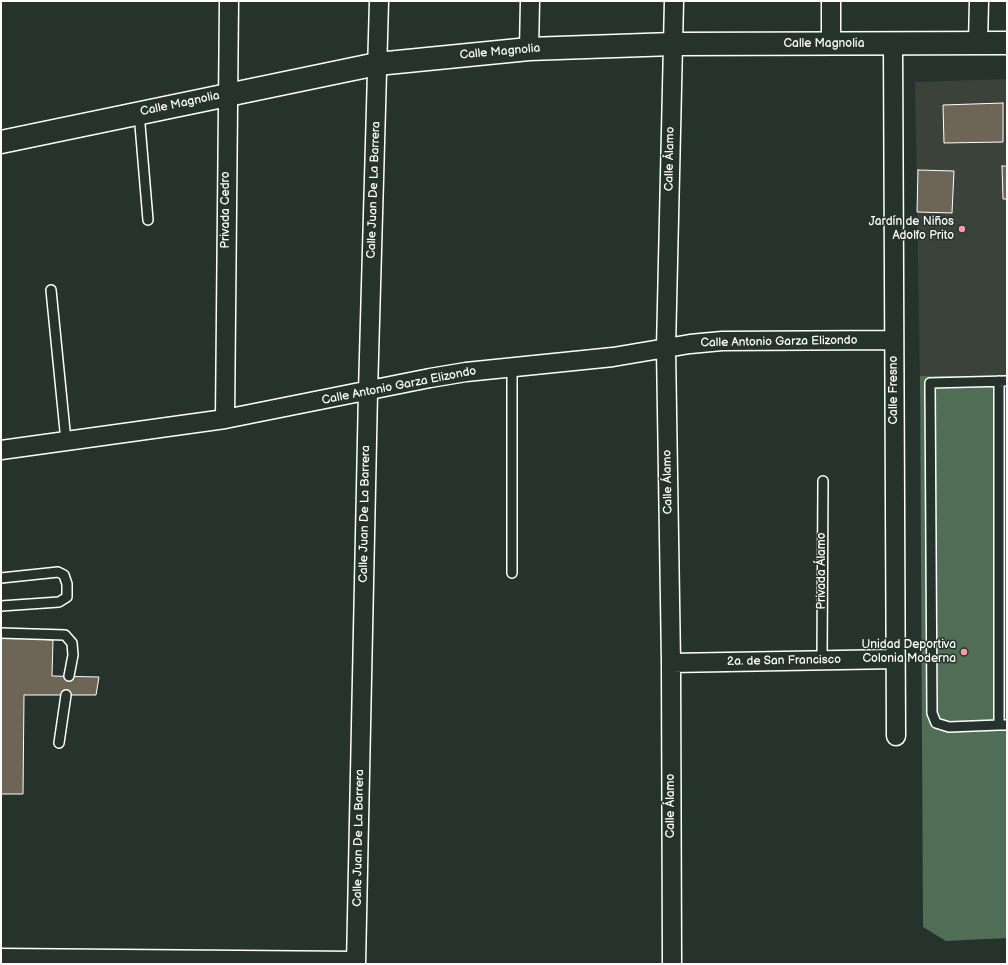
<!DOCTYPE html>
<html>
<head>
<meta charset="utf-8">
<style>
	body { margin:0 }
	#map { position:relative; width:1008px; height:965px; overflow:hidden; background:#26332d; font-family:"Balsamiq Sans",sans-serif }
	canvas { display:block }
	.frame { position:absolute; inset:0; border:2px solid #fff; pointer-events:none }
</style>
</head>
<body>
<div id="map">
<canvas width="1008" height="965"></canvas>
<div class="frame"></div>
</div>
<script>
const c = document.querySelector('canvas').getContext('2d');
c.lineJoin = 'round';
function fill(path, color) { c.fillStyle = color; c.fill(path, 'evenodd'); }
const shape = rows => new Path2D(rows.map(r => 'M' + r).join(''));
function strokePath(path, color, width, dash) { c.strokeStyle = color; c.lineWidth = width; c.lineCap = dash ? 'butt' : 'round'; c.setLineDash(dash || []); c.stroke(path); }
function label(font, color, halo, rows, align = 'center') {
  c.font = font + ' "Balsamiq Sans",sans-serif'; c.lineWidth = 3; c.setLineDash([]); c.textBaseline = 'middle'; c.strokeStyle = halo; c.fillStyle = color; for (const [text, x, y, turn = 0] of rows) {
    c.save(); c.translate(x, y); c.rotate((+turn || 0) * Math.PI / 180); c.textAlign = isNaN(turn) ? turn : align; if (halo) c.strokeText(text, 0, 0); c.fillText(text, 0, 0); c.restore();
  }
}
const built = shape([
	[1007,79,1007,376,920,376,915,82]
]);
const green = shape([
	[920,376,1007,376,1007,938,946,941,923,927]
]);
const building = shape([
	[1003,103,1003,142,944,143,943,105,1003,103],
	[1002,166,1007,166,1007,199,1003,199,1002,166],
	[918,170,954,171,952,213,917,212,918,170],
	[1,637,53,640,52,676,99,677,96,695,24,695,23,794,1,794,1,637]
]);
const lane = shape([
	[139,113,148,220],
	[51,290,66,441],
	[999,381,999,725,1007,725],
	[512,573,512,368],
	[1,578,58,572,64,575,67,584,67,597,59,602,1,606],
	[1,633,65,635,72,643,73,655,69,676],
	[822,661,823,481],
	[999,725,949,727,936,723,932,713,930,383,1007,381],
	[59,743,66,695]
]);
const street = shape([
	[978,43,979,1],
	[831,44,831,1],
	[893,44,896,736],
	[529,49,530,1],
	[225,419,229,1],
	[1,450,225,419,430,378,466,372,613,357,690,344,722,341,894,340],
	[671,663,896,659],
	[1,958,356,961],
	[356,964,368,392,379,1],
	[672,964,671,663,666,348,674,1]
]);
const secondary = shape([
	[1,142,377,64,529,49,673,44,1007,43]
]);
const markers = [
	[962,229,4,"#ff9aa2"],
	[964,652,4,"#ff9aa2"]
];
const streetNames = [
	["Calle Magnolia",824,44],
	["Calle Magnolia",500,52,-5],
	["Calle Magnolia",180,104,-12],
	["Calle Álamo",670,159,-89],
	["Calle Juan De La Barrera",374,190,-88],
	["Privada Cedro",226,210,-90],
	["Calle Antonio Garza Elizondo",779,342,-1],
	["Calle Antonio Garza Elizondo",399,386,-11],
	["Calle Fresno",894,390,-90],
	["Calle Álamo",668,482,-91],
	["Calle Juan De La Barrera",365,514,-89],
	["Privada Álamo",822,571,-90],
	["2a. de San Francisco",784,661,-1],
	["Calle Álamo",671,806,-90],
	["Calle Juan De La Barrera",359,838,-89]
];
const poiNames = [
	["Jardín de Niños",954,222],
	["Adolfo Prito",954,236],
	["Unidad Deportiva",956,645],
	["Colonia Moderna",956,659]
];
fill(built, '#3b4239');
fill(green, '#506d56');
fill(building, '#6d6555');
strokePath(building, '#fff', 1);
strokePath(lane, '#fff', 12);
strokePath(street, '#fff', 21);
strokePath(secondary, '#fff', 25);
strokePath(lane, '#26332d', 9);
strokePath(street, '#26332d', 18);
strokePath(secondary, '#26332d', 22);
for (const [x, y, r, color] of markers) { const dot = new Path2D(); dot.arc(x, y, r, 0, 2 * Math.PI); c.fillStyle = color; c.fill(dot); strokePath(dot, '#26332d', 1.5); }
label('12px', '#fff', '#26332d', streetNames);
label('12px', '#fff', '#26332d', poiNames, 'right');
</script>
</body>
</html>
